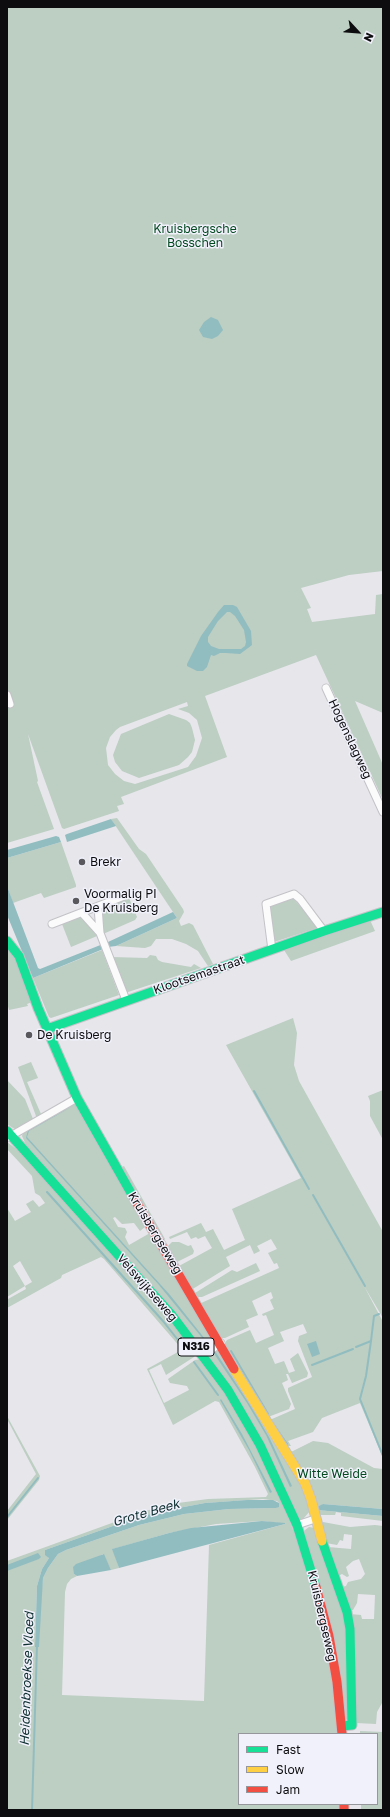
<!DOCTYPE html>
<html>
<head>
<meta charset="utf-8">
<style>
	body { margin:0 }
	#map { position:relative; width:390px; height:1817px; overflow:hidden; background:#e6e6eb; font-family:"Golos Text",sans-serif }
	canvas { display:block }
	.frame { position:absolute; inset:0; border:8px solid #0d0d10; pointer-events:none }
	.legend { position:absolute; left:238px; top:1733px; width:140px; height:72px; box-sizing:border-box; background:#f1f1fb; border:1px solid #96969d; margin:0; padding:5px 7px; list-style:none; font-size:12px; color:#0d0d10 }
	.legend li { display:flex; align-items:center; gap:8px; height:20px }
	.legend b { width:20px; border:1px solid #96969d }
	.north { position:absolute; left:338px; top:12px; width:40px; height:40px; -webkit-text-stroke:3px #f1f1fb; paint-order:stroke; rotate:116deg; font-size:11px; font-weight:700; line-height:16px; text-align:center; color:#0d0d10 }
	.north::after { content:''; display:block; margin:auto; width:14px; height:18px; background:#0d0d10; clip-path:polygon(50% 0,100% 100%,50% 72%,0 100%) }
</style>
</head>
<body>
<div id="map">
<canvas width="390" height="1817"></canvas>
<div class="frame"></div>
<ul class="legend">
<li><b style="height:5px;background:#16e098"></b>Fast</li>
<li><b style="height:5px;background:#ffcf43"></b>Slow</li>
<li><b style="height:5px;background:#f24e42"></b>Jam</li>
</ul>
<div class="north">N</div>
</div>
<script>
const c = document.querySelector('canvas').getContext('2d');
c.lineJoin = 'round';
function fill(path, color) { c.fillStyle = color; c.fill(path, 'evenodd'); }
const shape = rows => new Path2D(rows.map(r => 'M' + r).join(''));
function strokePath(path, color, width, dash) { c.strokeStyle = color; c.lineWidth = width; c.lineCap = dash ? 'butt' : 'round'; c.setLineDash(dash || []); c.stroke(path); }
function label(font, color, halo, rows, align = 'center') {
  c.font = font + ' "Golos Text",sans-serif'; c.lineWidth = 3; c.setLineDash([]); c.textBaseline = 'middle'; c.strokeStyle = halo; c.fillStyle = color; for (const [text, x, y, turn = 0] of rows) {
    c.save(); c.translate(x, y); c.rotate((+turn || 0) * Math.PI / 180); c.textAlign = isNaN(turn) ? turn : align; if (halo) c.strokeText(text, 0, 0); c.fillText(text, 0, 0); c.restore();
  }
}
const green = shape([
	[7,7,383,7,383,571,349,575,301,588,311,608,307,609,312,622,375,614,376,595,383,594,383,713,355,701,383,765,383,800,316,655,205,696,227,757,121,797,124,804,117,806,119,811,64,829,62,828,28,734,38,781,37,782,54,829,7,843],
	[187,702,188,706,178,709,189,713,197,720,202,738,196,756,188,767,135,784,124,781,115,774,108,765,106,748,110,737,116,730,120,727],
	[169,714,186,720,190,723,192,728,195,740,192,752,188,757,179,765,139,778,122,771,115,762,113,755,121,734],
	[117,818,139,849,146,854,183,909,184,912,179,921,181,926,189,923,193,925,213,964,208,966,198,951,186,944,172,939,156,939,151,946,145,948,116,946,177,918,111,819],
	[61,842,76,885,76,887,44,898,41,893,13,903,7,886,7,858],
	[127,897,129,898,137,917,135,920,103,934,99,908],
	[292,897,317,925,317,928,274,942,270,907,271,905],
	[80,915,97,936,71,947,62,924],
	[370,920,375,931,291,961,284,950],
	[7,948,17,962,32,1002,27,1004,28,1006,9,1010,7,1003],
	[102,950,119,995,51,1018,49,1017,33,978],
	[150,955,156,956,158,960,162,962,191,967,194,964,201,968,125,993,111,957,147,958],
	[293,1018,297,1033,294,1065,299,1081,383,1232,383,1318,364,1286,383,1322,383,1458,360,1403,322,1418,313,1432,288,1441,291,1446,285,1446,269,1422,272,1419,295,1409,288,1391,288,1388,312,1377,298,1341,299,1336,307,1333,303,1324,280,1332,284,1341,268,1348,275,1364,284,1361,289,1373,295,1371,290,1359,298,1353,308,1373,307,1377,292,1383,288,1374,286,1374,288,1380,282,1383,291,1404,289,1409,268,1417,224,1345,227,1340,250,1330,256,1343,274,1335,266,1315,263,1316,262,1314,274,1309,270,1300,273,1298,271,1292,252,1301,258,1315,246,1320,249,1327,225,1338,221,1338,199,1304,279,1268,277,1263,274,1264,268,1253,277,1249,271,1239,257,1246,260,1251,254,1254,250,1245,226,1257,230,1266,191,1290,179,1266,212,1248,205,1236,198,1239,196,1237,191,1239,187,1232,170,1239,169,1237,201,1223,206,1232,213,1229,224,1250,245,1240,232,1209,301,1178,226,1045],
	[31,1062,38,1078,27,1082,41,1114,38,1116,36,1116,18,1067],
	[7,1080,25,1099,33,1119,31,1122,16,1130,7,1124],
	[383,1090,383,1140,370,1116,370,1101,368,1096],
	[73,1103,75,1104,146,1223,145,1227,140,1231,134,1223,122,1224,115,1217,113,1218,118,1227,125,1228,127,1232,125,1237,129,1245,150,1233,216,1344,205,1351,27,1147,22,1136,24,1131],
	[7,1142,24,1155,152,1298,197,1352,194,1357,166,1375,161,1364,149,1370,164,1403,189,1390,187,1386,170,1383,168,1379,195,1360,202,1359,207,1366,247,1429,283,1504,298,1543,321,1618,341,1734,239,1734,239,1804,342,1804,342,1810,7,1810,7,1561,145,1511,178,1503,208,1499,266,1497,268,1494,255,1467,219,1402,215,1401,173,1425,147,1369,178,1352,181,1348,104,1259,101,1257,62,1275,61,1278,7,1308,7,1298,8,1299,26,1289,25,1286,7,1297,7,1208,15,1221,31,1212,26,1204,33,1200,39,1207,45,1203,40,1196,35,1193,32,1176,7,1149],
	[20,1261,32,1282,25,1286,13,1266],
	[263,1499,277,1501,279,1503,279,1506,276,1508,229,1509,184,1514,139,1525,66,1550,58,1554,48,1568,43,1578,35,1647,37,1586,42,1569,49,1558,45,1550,127,1521,157,1512,205,1503],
	[262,1521,285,1524,209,1545,204,1701,62,1695,65,1592,67,1584,71,1579,77,1576,74,1574,103,1554,111,1570,119,1568,113,1549,169,1533,216,1524],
	[124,1166,165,1239,162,1241,120,1168],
	[172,1242,179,1242,188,1246,191,1245,194,1251,193,1254,177,1262,168,1246],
	[256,1263,260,1271,202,1297,198,1297,195,1293,232,1270,237,1272],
	[218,1348,303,1485,310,1511,303,1519,300,1519,207,1355],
	[7,1416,40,1476,39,1480,7,1520,7,1511,36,1474,7,1419],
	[313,1441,328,1443,374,1468,383,1469,383,1509,323,1504,317,1510,383,1516,383,1521,341,1516,341,1513,336,1512,335,1515,319,1515,289,1453],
	[323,1522,350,1527,375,1525,383,1526,383,1695,382,1703,377,1712,376,1724,356,1723,350,1614,361,1615,362,1619,374,1619,375,1595,358,1594,357,1603,353,1610,349,1610,342,1587,346,1586,348,1582,361,1579,365,1574,359,1559,353,1561,346,1567,349,1576,347,1577,342,1574,338,1576,328,1547,351,1549,352,1535,344,1534,343,1541,340,1540,337,1545,326,1543,322,1529],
	[309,1527,315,1528,346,1616,349,1720,345,1719,304,1535,305,1530],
	[360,1731,383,1732,383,1810,361,1810,361,1804,377,1804,377,1734,360,1734]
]);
const water = shape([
	[211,317,218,320,223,330,218,336,212,339,203,337,199,330,204,322],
	[224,605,233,605,237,607,251,631,252,645,240,654,226,653,220,653,214,656,211,655,207,667,203,671,197,671,187,666,187,664,201,636,218,612],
	[227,612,230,612,235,616,244,630,246,642,245,646,241,649,219,649,211,646,208,642,208,637,218,621],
	[111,819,116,826,67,842,65,835,67,834],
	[56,836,59,837,61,842,7,858,7,850],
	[7,886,38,968,40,969,108,942,173,912,177,918,116,946,108,947,33,978,7,915],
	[73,1106,29,1131,27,1137,170,1295,209,1344,208,1345,159,1285,26,1138,28,1130],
	[316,1341,320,1354,312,1357,307,1344],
	[215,1351,253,1409,270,1439,292,1486,290,1487,266,1435,247,1403,213,1352],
	[221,1399,242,1434,272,1492,270,1493,249,1450,220,1400],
	[247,1500,273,1500,279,1503,279,1507,276,1508,229,1509,184,1514,139,1525,66,1550,58,1554,48,1568,43,1578,39,1647,35,1647,37,1586,42,1569,49,1558,45,1555,45,1550,127,1521,157,1512,205,1503],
	[323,1504,383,1509,383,1516,317,1510,317,1507],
	[262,1521,285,1523,285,1524,119,1568,112,1549,169,1533,191,1528],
	[38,1553,41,1557,39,1559,7,1571,7,1565],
	[104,1554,111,1570,77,1576,74,1574,73,1567,76,1564]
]);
const stream = shape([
	[254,1091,309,1189],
	[47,1192,163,1321,189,1354],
	[313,1195,365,1286],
	[371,1341,366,1376,360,1399,383,1456],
	[356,1347,371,1341,374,1316,379,1314],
	[231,1351,268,1414],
	[194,1362,218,1395],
	[312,1365,353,1349],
	[274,1425,287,1444],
	[7,1517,38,1478],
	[32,1810,37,1645]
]);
const street = shape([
	[326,688,383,812],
	[7,695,10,704],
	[82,913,100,933,98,907],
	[52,924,132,893],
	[100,933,126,1000],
	[272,950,266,904,294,894,300,899,324,931],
	[9,1137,77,1098],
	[203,1355,221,1343],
	[297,1525,315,1519]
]);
const fast = shape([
	[7,941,19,956,38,1008,77,1098,135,1200],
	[47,1029,324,931,383,912],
	[7,1131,171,1314,228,1390,260,1445,297,1525,316,1587],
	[322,1541,347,1612,350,1629,352,1725,342,1726]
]);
const slow = shape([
	[234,1369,305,1483,311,1499,322,1541]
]);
const jam = shape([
	[135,1200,234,1369],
	[316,1587,329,1636,337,1682,342,1734],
	[344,1804,344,1810]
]);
const markers = [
	[82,862,4,"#59595d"],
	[76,901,4,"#59595d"],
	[29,1035,4,"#59595d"]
];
const shields = [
	[196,1347,36]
];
const shieldNames = [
	["N316",196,1347]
];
const parkNames = [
	["Kruisbergsche",195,229],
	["Bosschen",195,243],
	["Witte Weide",332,1474]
];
const streetNames = [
	["Hogenslagweg",350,739,65],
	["Klootsemastraat",199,975,-19],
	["Kruisbergseweg",155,1233,59],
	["Velswijkseweg",147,1288,49],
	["Kruisbergseweg",322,1616,77]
];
const poiNames = [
	["Brekr",90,862],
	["Voormalig PI",84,894],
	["De Kruisberg",84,908],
	["De Kruisberg",37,1035]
];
const waterNames = [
	["Grote Beek",146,1513,-16],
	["Heidenbroekse Vloed",27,1679,-88]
];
fill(green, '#bdcec3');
fill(water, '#91bdc0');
strokePath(stream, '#91bdc0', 2);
strokePath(street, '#c3c3c7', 9);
strokePath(fast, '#c3c3c7', 11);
strokePath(slow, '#c3c3c7', 11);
strokePath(jam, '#c3c3c7', 11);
strokePath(street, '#fbfbfc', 7);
strokePath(fast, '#16e098', 9);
strokePath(slow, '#ffcf43', 9);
strokePath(jam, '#f24e42', 9);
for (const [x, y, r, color] of markers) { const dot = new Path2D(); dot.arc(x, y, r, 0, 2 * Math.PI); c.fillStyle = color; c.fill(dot); strokePath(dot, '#f1f1fb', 1.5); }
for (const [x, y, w] of shields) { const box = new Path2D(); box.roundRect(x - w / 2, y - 9, w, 18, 3); c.fillStyle = '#f1f1fb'; c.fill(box); strokePath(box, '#0d0d10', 1); }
label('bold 11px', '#0d0d10', null, shieldNames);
label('12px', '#02491f', '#f1f1fb', parkNames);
label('12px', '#0d0d10', '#f1f1fb', streetNames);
label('12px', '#0d0d10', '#f1f1fb', poiNames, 'left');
label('italic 13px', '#0e2f30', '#f1f1fb', waterNames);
</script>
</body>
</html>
